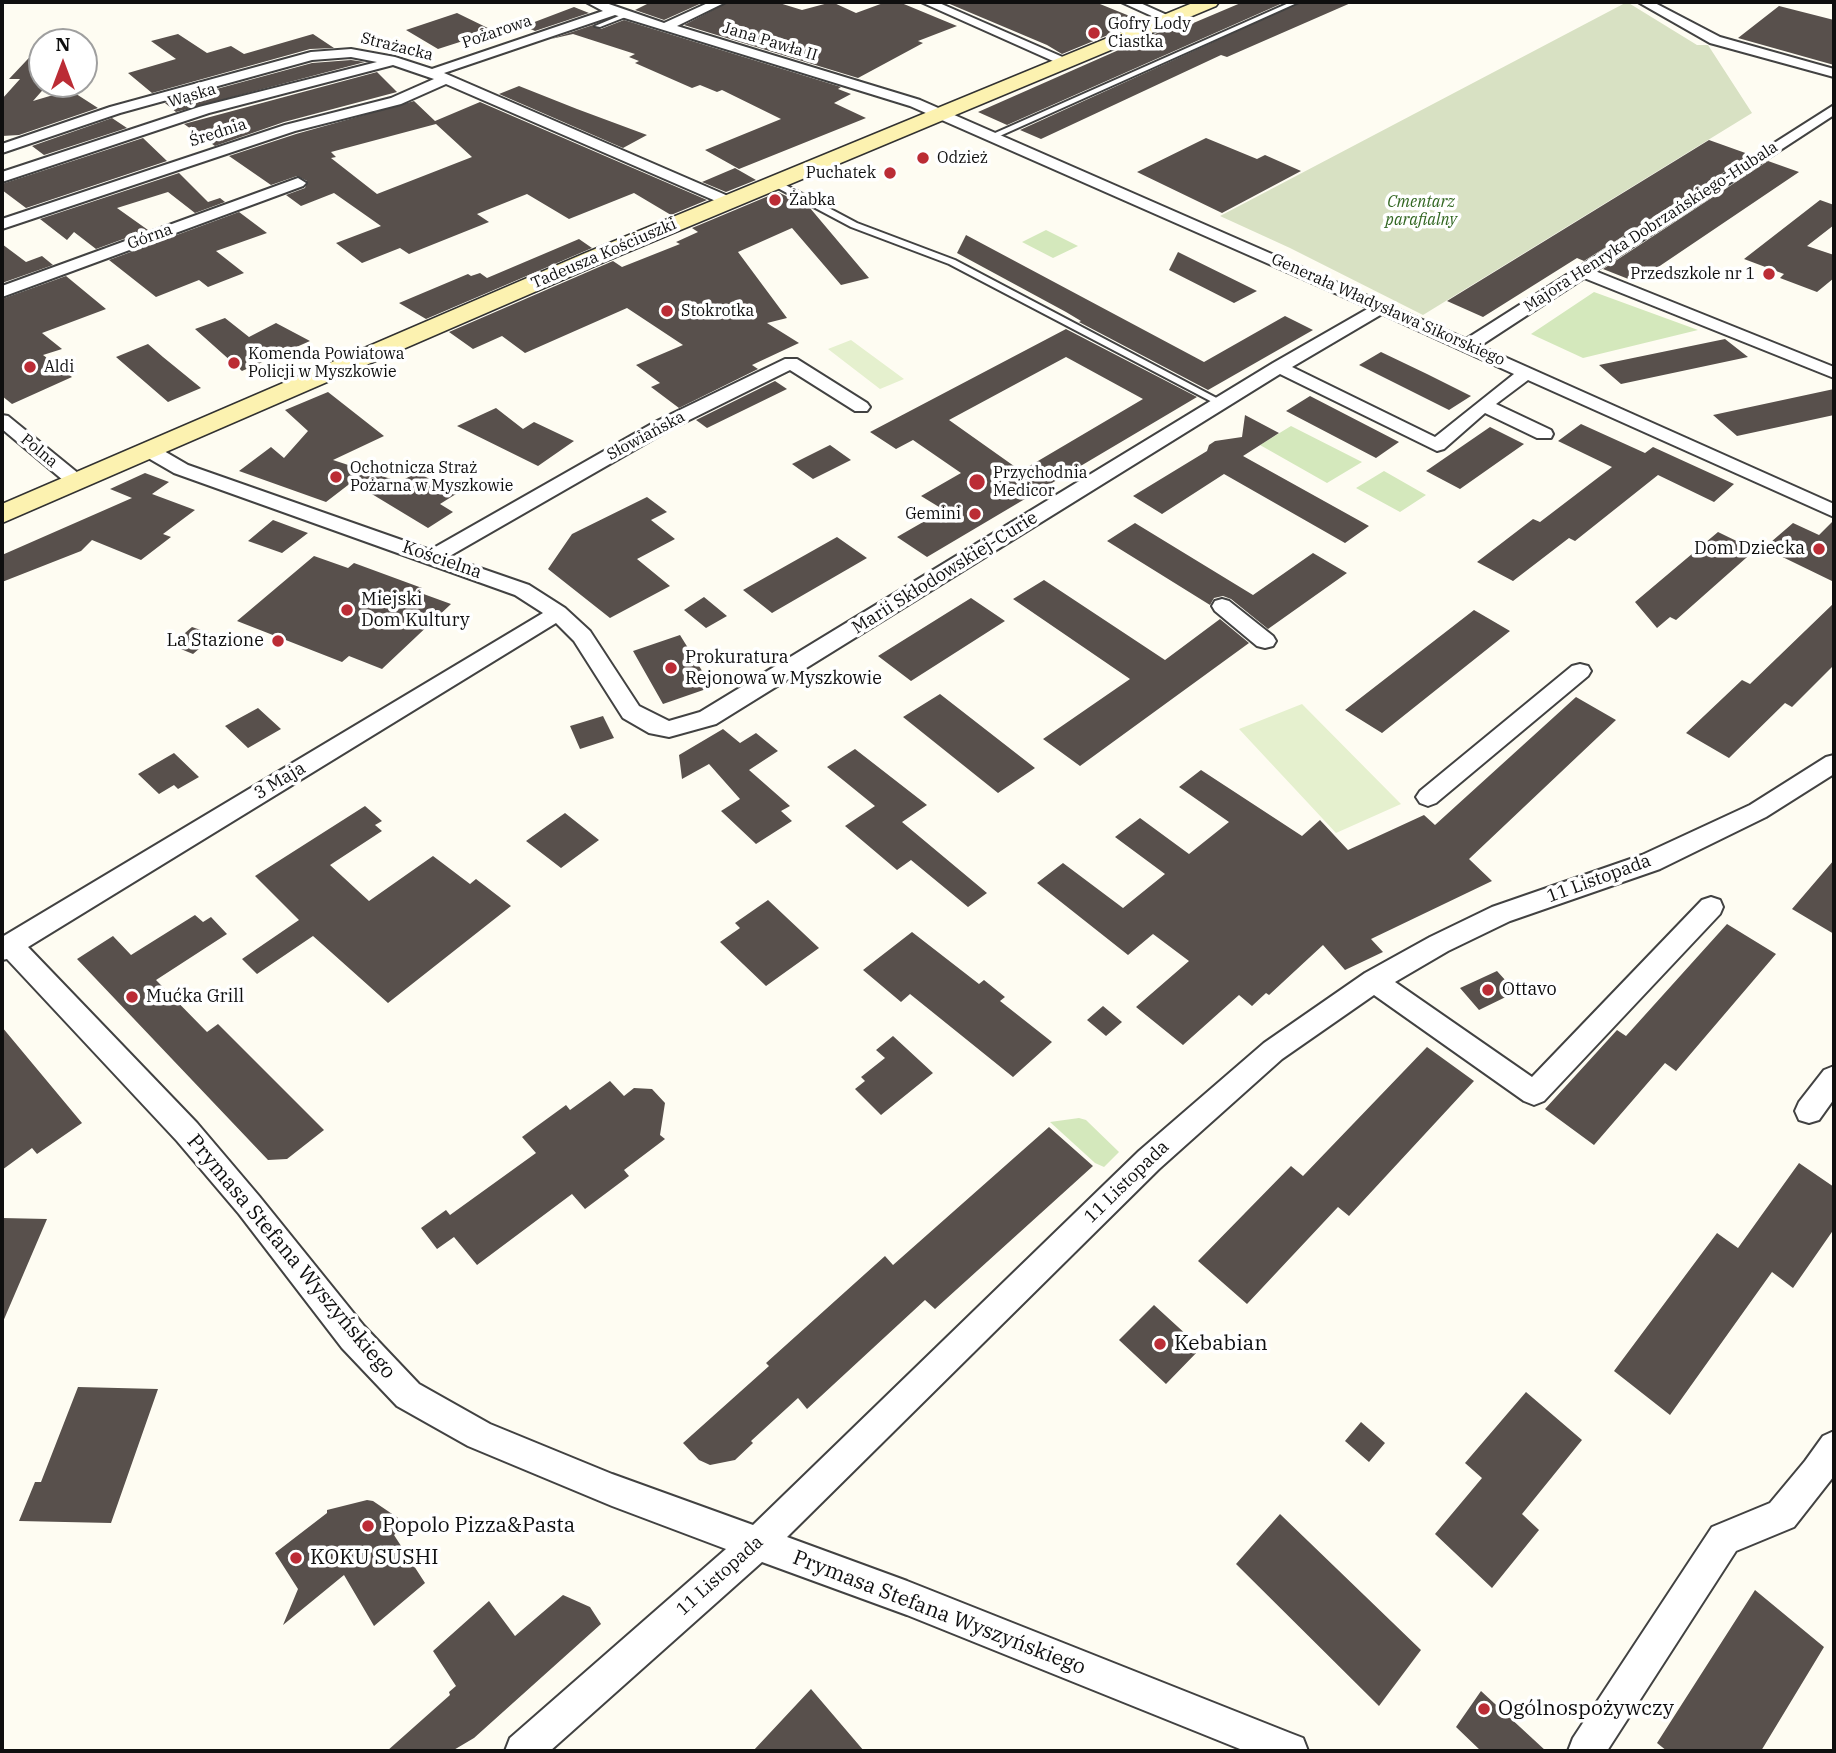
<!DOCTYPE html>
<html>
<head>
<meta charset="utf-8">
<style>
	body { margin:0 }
	#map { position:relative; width:1836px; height:1753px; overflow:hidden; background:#fefcf2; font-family:"IBM Plex Serif",serif }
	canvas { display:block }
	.frame { position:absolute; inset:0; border:4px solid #0f0f0f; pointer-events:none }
	.north { position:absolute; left:28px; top:28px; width:70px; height:70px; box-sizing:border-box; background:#fff; border:2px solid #9f9f9f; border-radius:50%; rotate:0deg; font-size:19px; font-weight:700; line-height:28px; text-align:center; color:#0f0f0f }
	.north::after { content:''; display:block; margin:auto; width:24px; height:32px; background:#bb2c35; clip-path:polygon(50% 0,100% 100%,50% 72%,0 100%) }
</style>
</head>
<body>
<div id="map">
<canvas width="1836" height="1753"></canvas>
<div class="frame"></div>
<div class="north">N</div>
</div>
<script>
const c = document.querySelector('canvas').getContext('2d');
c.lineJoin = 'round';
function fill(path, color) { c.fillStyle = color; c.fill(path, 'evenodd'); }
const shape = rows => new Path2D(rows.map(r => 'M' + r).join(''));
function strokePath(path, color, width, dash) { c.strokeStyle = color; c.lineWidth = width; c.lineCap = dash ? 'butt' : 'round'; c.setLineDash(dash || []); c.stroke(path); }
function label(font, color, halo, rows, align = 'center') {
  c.font = font + ' "IBM Plex Serif",serif'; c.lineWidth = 7; c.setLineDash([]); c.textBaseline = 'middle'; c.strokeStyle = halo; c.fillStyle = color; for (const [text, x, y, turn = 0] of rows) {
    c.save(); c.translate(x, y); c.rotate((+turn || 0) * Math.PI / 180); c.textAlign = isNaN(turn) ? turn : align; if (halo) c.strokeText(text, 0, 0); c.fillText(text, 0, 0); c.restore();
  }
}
const green = shape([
	[1046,230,1078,246,1053,258,1022,242],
	[1594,292,1698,330,1583,358,1531,334],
	[1291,426,1362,462,1327,483,1260,445],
	[1384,471,1426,495,1400,512,1356,488],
	[1079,1118,1086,1120,1119,1152,1104,1167,1095,1163,1050,1122]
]);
const cemetery = shape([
	[1627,2,1697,45,1708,45,1752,113,1423,315,1290,248,1220,216]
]);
const pitch = shape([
	[851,340,904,379,880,389,828,349],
	[1302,704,1401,804,1336,833,1239,729]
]);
const building = shape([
	[651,2,704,2,664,20,635,10],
	[728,2,776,2,802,10,832,2,856,13,886,2,899,2,957,26,918,41,923,43,858,78,684,25],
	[945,2,1095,2,1142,21,1062,54,1047,45],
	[1243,2,1285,2,1007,125,978,112,1164,30,1184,27],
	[1301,2,1353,2,1227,57,1221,55,1041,139,1020,130],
	[1779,6,1834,20,1834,65,1738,38],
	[574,7,589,13,535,31,524,26],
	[457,13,494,31,438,49,406,30],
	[624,20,841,87,838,89,851,94,834,103,866,118,739,169,705,150,781,119,722,90,717,92,700,85,692,88,635,63,639,61,629,57,635,54,573,34,551,39,593,25,601,29],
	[178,34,207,53,231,46,244,54,313,34,334,48,310,49,152,93,128,73,176,59,151,41],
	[42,44,42,84,48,84,33,101,70,90,98,108,19,135,2,136,2,99,20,79,9,79],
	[351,60,365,62,176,112,165,103,312,63],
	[377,72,397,92,284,122,215,146,184,124],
	[519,86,577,109,647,135,623,148,499,94],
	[414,101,435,121,480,102,707,200,671,215,634,193,569,219,527,194,477,214,489,222,409,254,400,248,362,263,336,243,381,226,334,193,301,206,286,195,305,188,307,181,297,176,271,185,229,156,296,134],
	[436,124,472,157,377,194,331,158,336,157,331,152],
	[112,118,127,128,44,155,32,146],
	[143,138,167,161,26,208,2,190,2,184],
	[1206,138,1257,159,1265,155,1301,171,1222,213,1137,172],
	[1709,140,1751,155,1584,261,1577,258,1483,317,1447,301],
	[1768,161,1799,172,1636,282,1603,269],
	[735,168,756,180,726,192,702,182],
	[179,173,208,202,220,198,225,202,195,213,168,192,117,208,148,230,96,249,74,232,67,240,40,219],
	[778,192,810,208,869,278,841,285,792,228,738,252,787,318,767,323,799,343,752,365,758,369,679,408,651,387,660,383,636,365,683,345,627,308,525,353,502,336,473,349,449,332,613,261,622,267,680,244,676,242,698,232,692,228],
	[1820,200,1834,205,1834,225,1807,246,1834,255,1834,278,1817,292,1780,278,1784,274,1744,259],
	[239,212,267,233,216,251,244,273,208,287,199,280,156,297,109,260],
	[966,235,1204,362,1285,316,1313,330,1208,390,1079,322,1081,321,1066,312,957,253],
	[579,239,592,248,426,319,399,303,468,274,471,276,480,273,487,278],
	[2,244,26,262,42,256,53,265,2,283],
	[1178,252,1257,291,1234,303,1169,270],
	[66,276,106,309,42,333,62,349,43,355,72,377,12,404,2,396,2,299],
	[225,318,249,337,276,323,310,341,242,371,195,329],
	[1066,329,1197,397,927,557,897,537,944,510,921,496,961,473,913,440,896,449,870,432],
	[1066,357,1143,399,1021,471,949,420],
	[1725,339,1748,357,1621,384,1599,365],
	[148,344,163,357,201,388,168,402,116,357],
	[1381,352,1427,374,1471,396,1449,410,1359,365],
	[775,381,787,389,707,428,696,420],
	[1834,389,1834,415,1737,436,1713,415],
	[328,392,384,436,333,460,400,482,417,472,456,494,440,504,453,512,428,528,352,482,326,502,239,471,271,447,284,458,308,431,285,410],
	[1310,396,1399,442,1376,458,1286,411],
	[496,408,523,429,534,422,574,441,538,466,457,426],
	[1245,415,1279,433,1243,456,1369,526,1345,543,1224,474,1162,514,1133,496,1207,451,1209,445,1215,441,1242,437],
	[1581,424,1645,453,1653,447,1734,484,1714,502,1658,475,1575,541,1569,538,1513,581,1477,562,1533,519,1540,522,1612,467,1558,441],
	[1490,427,1524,444,1460,489,1426,471],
	[830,445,851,460,813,479,792,464],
	[145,473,169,482,152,494,195,510,163,534,171,537,141,560,92,540,81,551,2,582,2,555,132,498,110,489],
	[647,497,667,512,651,520,675,539,637,559,670,586,610,618,548,569,572,534],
	[273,520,308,533,282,553,248,541],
	[1834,520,1834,582,1764,548,1793,523,1819,535],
	[1135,523,1253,595,1313,553,1347,573,1268,629,1231,599,1223,596,1214,598,1210,605,1107,541],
	[1718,532,1755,550,1676,620,1670,617,1657,628,1635,602],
	[837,537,867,558,772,613,743,590],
	[314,556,348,568,354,563,422,588,418,592,451,604,382,669,349,656,342,662,237,621],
	[1044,580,1165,660,1220,619,1249,643,1080,766,1043,739,1130,679,1013,599],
	[704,597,727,616,706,628,684,610],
	[971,598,1005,621,911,681,878,656],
	[1834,603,1834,665,1792,707,1785,703,1729,758,1686,733,1742,680,1750,684],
	[1474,610,1510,631,1382,733,1345,710],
	[192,627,215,635,193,654,171,645],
	[680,635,712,687,663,704,633,651],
	[940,694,1035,768,998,793,903,717],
	[1576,697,1616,720,1469,859,1492,881,1371,939,1383,952,1345,970,1323,945,1269,995,1266,993,1252,1006,1239,995,1183,1045,1136,1007,1189,961,1153,934,1128,955,1037,883,1063,863,1123,908,1165,874,1115,837,1140,818,1189,854,1229,822,1179,787,1201,770,1302,836,1320,820,1348,850,1424,815,1435,825],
	[258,708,281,729,248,748,225,726],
	[603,716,614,738,580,749,570,726],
	[723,729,740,743,756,733,778,751,749,770,790,806,781,811,792,821,756,844,721,811,740,799,709,764,682,779,679,755],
	[855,749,927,805,902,822,987,893,968,907,911,860,897,870,845,826,875,806,827,767],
	[174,753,199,777,178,789,174,785,159,794,138,774],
	[365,806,382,821,375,825,382,831,330,865,369,901,433,856,470,884,476,879,511,906,388,1003,313,936,257,974,242,959,299,920,255,876],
	[565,813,599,840,561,868,526,841],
	[1834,860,1834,934,1792,909],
	[768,900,819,948,766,986,720,942,740,928,735,923],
	[195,915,203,922,211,917,227,934,156,980,207,1032,218,1024,324,1130,287,1159,268,1160,77,959,113,936,131,955],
	[1727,924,1776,954,1676,1071,1665,1063,1594,1145,1545,1109,1617,1030,1626,1036],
	[912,932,979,984,984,980,1005,997,1000,1001,1052,1042,1013,1077,910,994,901,1002,863,970],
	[1497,971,1516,992,1479,1010,1460,988],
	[1103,1006,1122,1022,1106,1036,1087,1020],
	[2,1027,82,1123,37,1154,32,1148,2,1170],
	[893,1036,933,1073,881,1115,855,1089,865,1081,861,1077,885,1058,876,1050],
	[1427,1047,1474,1081,1349,1216,1338,1207,1247,1304,1198,1261,1291,1166,1303,1176],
	[610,1081,624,1096,634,1088,652,1089,665,1103,660,1135,665,1139,624,1170,629,1176,585,1209,572,1194,477,1265,454,1237,437,1249,421,1228,446,1210,450,1215,536,1153,522,1137,566,1105,570,1110],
	[1049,1127,1093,1166,935,1309,925,1300,807,1409,798,1398,751,1441,753,1443,735,1460,710,1465,699,1460,683,1443,769,1366,766,1363,885,1256,893,1265],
	[1799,1163,1834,1187,1834,1229,1793,1288,1772,1272,1670,1415,1614,1371,1717,1233,1738,1248],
	[2,1218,47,1219,2,1324],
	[1154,1305,1201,1348,1166,1384,1119,1340],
	[78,1387,158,1389,111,1523,19,1521,35,1482,41,1482],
	[1526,1392,1582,1440,1522,1514,1539,1530,1492,1588,1435,1534,1482,1478,1465,1463],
	[1361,1422,1385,1443,1369,1462,1345,1441],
	[367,1500,373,1501,407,1524,394,1535,425,1583,374,1626,344,1575,283,1625,298,1589,275,1553,327,1513,327,1510],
	[1280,1514,1421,1650,1379,1706,1236,1564],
	[1755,1590,1824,1647,1761,1751,1667,1751,1657,1743],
	[563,1595,590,1607,601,1624,474,1738,452,1751,387,1751,450,1695,449,1692,456,1686,433,1651,489,1601,515,1636],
	[811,1689,864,1751,753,1751],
	[1481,1691,1546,1751,1481,1751,1456,1727]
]);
const lane = shape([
	[1291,2,1299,2,993,139,986,137,1291,2],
	[626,13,629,15,628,16,600,27,595,26,626,13],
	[772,181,778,181,857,223,955,260,1226,403,1221,406,1218,405,949,264,851,227,772,185,772,181]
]);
const street = shape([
	[586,2,603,2,664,23,710,2,726,2,677,26,920,100,1466,339,1834,105,1834,115,1595,271,1834,367,1834,378,1584,278,1480,346,1834,504,1834,517,1528,380,1496,404,1551,430,1553,434,1551,438,1537,438,1485,413,1444,449,1437,451,1280,374,716,724,669,737,649,733,623,718,574,641,556,623,28,947,197,1123,259,1196,364,1326,419,1384,490,1424,612,1474,753,1525,1139,1151,1264,1043,1365,973,1430,937,1492,907,1642,855,1750,805,1826,757,1834,755,1834,774,1766,817,1660,869,1510,921,1448,951,1395,982,1532,1077,1702,900,1711,897,1720,900,1723,907,1720,914,1544,1101,1534,1105,1524,1101,1374,995,1282,1059,1159,1169,787,1537,907,1581,1290,1733,1303,1738,1308,1751,1245,1751,907,1615,762,1562,550,1751,505,1751,510,1738,726,1549,612,1506,468,1446,397,1406,342,1348,239,1214,177,1141,7,959,2,960,2,937,543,613,515,595,174,473,143,455,141,451,143,447,157,447,188,465,430,550,655,422,785,359,797,359,867,403,870,407,867,411,855,411,790,370,669,430,448,557,529,585,565,608,590,631,639,706,669,721,700,712,1273,363,1369,308,910,106,615,15,444,73,735,199,738,202,735,205,725,205,446,84,401,104,295,131,2,229,2,219,285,125,391,98,434,79,393,65,209,113,2,182,2,172,199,107,377,62,351,57,312,60,120,113,2,153,2,144,110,107,311,52,351,49,395,57,432,69,603,11,586,2],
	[1382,314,1514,374,1435,437,1292,367,1382,314],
	[921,2,937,2,1074,62,1072,65,1062,65,921,2],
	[1121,2,1138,2,1176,19,1170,23,1165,22,1121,2],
	[1638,2,1653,2,1720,37,1834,69,1834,77,1710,43,1638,2],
	[298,178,306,183,303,186,2,297,2,286,298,178],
	[2,415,8,416,84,478,87,482,84,486,70,486,2,429,2,415],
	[1222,599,1229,601,1273,636,1276,641,1273,646,1265,648,1257,646,1215,611,1212,606,1215,601,1222,599],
	[1580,664,1588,666,1591,671,1588,676,1436,803,1428,806,1420,803,1416,797,1420,791,1572,666,1580,664],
	[1834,1066,1834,1099,1819,1120,1809,1123,1799,1120,1795,1111,1799,1102,1824,1070,1834,1066],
	[1834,1431,1834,1476,1794,1527,1736,1551,1607,1751,1568,1751,1573,1738,1712,1527,1770,1503,1805,1461,1823,1436,1834,1431]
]);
const secondary = shape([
	[1195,2,1219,2,1216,6,599,264,2,523,2,504,583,254,1195,2]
]);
const markers = [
	[1094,33,7,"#bb2c35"],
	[923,158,7,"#bb2c35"],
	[890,173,7,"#bb2c35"],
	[775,200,7,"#bb2c35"],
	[1769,274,7,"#bb2c35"],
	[667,311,7,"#bb2c35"],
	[234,363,7,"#bb2c35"],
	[30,367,7,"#bb2c35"],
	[336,477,7,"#bb2c35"],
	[977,482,9,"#bb2c35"],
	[975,514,7,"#bb2c35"],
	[1819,549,7,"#bb2c35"],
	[347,610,7,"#bb2c35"],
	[278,641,7,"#bb2c35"],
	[671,668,7,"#bb2c35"],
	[1488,990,7,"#bb2c35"],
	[132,997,7,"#bb2c35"],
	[1160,1344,7,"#bb2c35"],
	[368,1526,7,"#bb2c35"],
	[296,1558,7,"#bb2c35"],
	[1484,1709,7,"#bb2c35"]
];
const farPoinames = [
	["Gofry Lody",1108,24],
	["Ciastka",1108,42],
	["Odzież",937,158],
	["Puchatek",876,173,"right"],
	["Żabka",789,200],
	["Przedszkole nr 1",1755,274,"right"],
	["Stokrotka",681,311],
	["Komenda Powiatowa",248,354],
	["Policji w Myszkowie",248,372],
	["Aldi",44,367],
	["Ochotnicza Straż",350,468],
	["Pożarna w Myszkowie",350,486],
	["Przychodnia",993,473],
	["Medicor",993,491],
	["Gemini",961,514,"right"]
];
const farStreetnames = [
	["Pożarowa",497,32,-19],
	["Jana Pawła II",770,42,17],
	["Strażacka",397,47,14],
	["Wąska",192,96,-17],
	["Średnia",218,133,-18],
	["Majora Henryka Dobrzańskiego-Hubala",1651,227,-33],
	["Górna",150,237,-20],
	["Tadeusza Kościuszki",604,254,-23],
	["Generała Władysława Sikorskiego",1388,310,24],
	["Słowiańska",646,436,-28],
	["Polna",39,451,40]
];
const farParknames = [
	["Cmentarz",1421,202],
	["parafialny",1421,220]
];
const poiNames = [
	["Dom Dziecka",1805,549,"right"],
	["Miejski",361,600],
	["Dom Kultury",361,621],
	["La Stazione",264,641,"right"],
	["Prokuratura",685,658],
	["Rejonowa w Myszkowie",685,679],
	["Ottavo",1502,990],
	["Mućka Grill",146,997]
];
const streetNames = [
	["Kościelna",442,560,19],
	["Marii Skłodowskiej-Curie",945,573,-32],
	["3 Maja",280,781,-31],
	["11 Listopada",1599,879,-20],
	["11 Listopada",1127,1182,-44],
	["11 Listopada",720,1576,-42]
];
const nearStreetnames = [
	["Prymasa Stefana Wyszyńskiego",291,1257,50],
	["Prymasa Stefana Wyszyńskiego",939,1613,21]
];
const nearPoinames = [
	["Kebabian",1174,1344],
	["Popolo Pizza&Pasta",382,1526],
	["KOKU SUSHI",310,1558],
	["Ogólnospożywczy",1498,1709]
];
fill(green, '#d4e8bc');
fill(cemetery, '#d8e1c3');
fill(pitch, '#e5f0ce');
fill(building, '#58504c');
strokePath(lane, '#424242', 4);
strokePath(street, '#424242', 4);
strokePath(secondary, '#313131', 3);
fill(lane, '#fff');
fill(street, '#fff');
fill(secondary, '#fcf2b0');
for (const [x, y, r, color] of markers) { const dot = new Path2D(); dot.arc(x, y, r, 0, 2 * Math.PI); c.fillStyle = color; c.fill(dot); strokePath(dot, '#fff', 2.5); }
label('16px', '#0f0f0f', '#fff', farPoinames, 'left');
label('16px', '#0f0f0f', '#fff', farStreetnames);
label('italic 16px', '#316621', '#fff', farParknames);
label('18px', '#0f0f0f', '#fff', poiNames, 'left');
label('18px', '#0f0f0f', '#fff', streetNames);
label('21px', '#0f0f0f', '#fff', nearStreetnames);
label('21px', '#0f0f0f', '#fff', nearPoinames, 'left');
</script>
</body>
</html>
